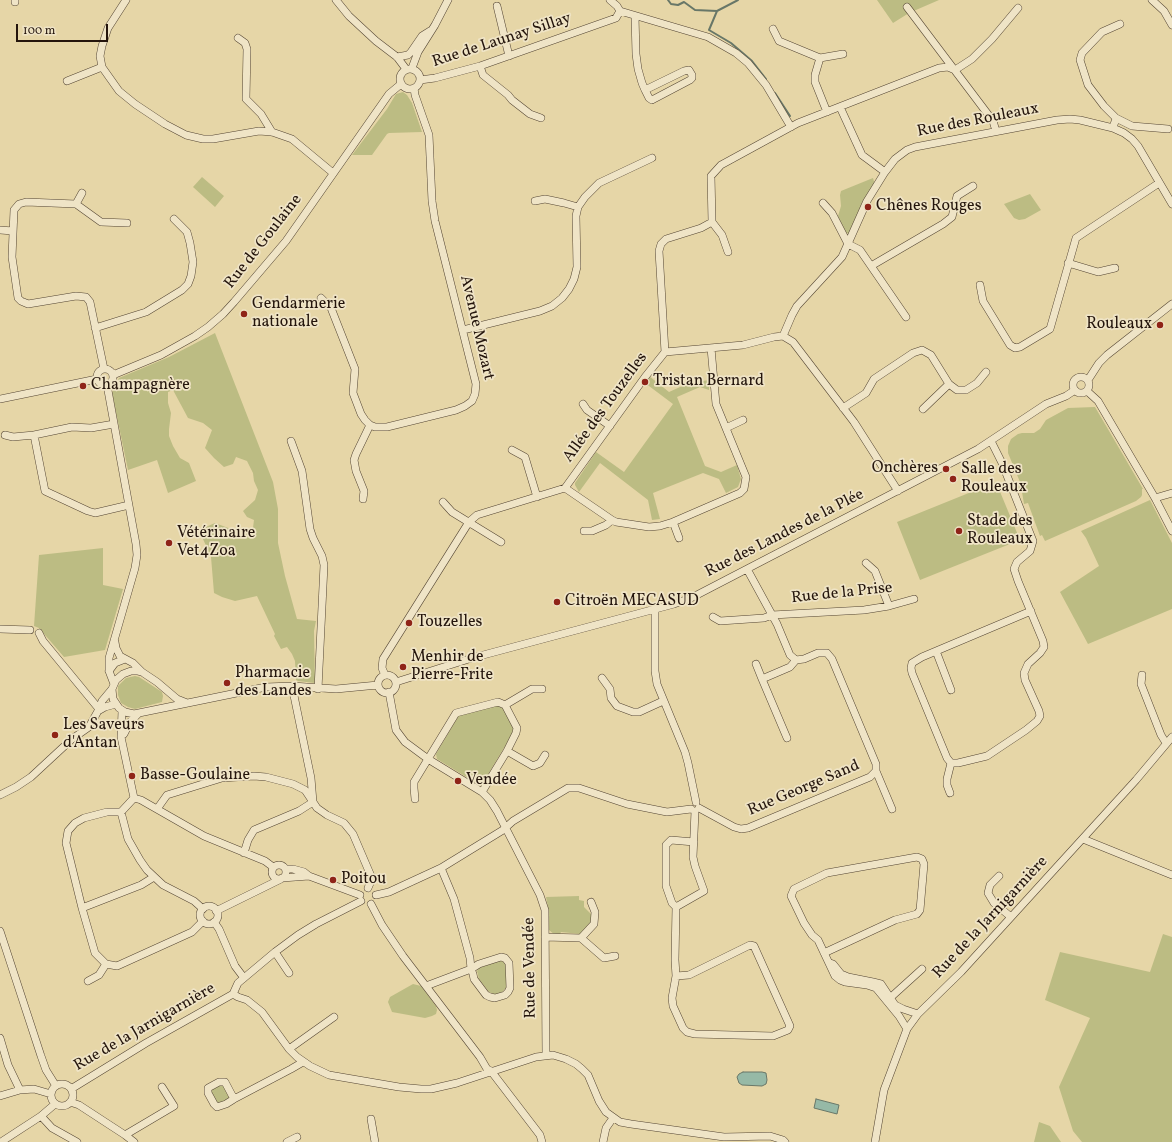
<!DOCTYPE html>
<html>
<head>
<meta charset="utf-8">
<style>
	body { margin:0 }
	#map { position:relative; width:1172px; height:1142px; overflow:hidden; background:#e6d6a7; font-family:Vollkorn,serif }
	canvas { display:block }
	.scale { position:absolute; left:16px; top:24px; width:92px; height:18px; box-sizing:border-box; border:2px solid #24150c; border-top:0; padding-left:5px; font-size:12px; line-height:14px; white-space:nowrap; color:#24150c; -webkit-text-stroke:3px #efe4c6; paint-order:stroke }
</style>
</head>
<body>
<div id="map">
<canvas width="1172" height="1142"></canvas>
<div class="scale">100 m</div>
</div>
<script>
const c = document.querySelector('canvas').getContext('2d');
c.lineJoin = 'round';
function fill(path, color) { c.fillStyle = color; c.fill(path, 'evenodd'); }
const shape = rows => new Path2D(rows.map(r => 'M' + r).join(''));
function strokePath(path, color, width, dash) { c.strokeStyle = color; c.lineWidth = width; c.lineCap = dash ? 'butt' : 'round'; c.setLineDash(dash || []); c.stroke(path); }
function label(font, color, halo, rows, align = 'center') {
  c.font = font + ' Vollkorn,serif'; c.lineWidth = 3.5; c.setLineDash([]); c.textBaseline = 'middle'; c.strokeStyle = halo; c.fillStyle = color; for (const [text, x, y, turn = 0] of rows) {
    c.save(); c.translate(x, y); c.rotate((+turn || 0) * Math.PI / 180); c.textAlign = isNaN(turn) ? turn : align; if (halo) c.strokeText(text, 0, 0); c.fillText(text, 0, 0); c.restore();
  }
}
const green = shape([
	[877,0,939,0,909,13,893,23],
	[403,92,407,95,412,103,422,132,389,133,387,134,372,155,352,155,387,109,396,94],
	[202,177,224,196,215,207,193,187],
	[873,178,875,185,850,234,846,233,838,216,841,206,840,195,841,191],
	[1030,194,1041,210,1025,219,1019,220,1014,218,1004,204],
	[215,333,273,482,278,509,278,543,285,576,297,619,316,621,314,631,315,683,298,681,296,680,295,661,292,654,287,647,281,649,274,636,275,634,257,596,235,601,222,597,214,593,211,557,199,530,215,523,231,529,253,528,254,520,247,517,243,511,255,500,258,490,254,481,253,473,247,461,236,457,233,464,224,467,214,458,205,448,212,430,203,423,188,418,173,390,168,392,168,403,171,413,169,429,169,436,173,446,180,458,189,463,196,481,168,493,157,460,128,470,112,393,119,378,169,357],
	[649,376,669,392,689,383,709,380,709,390,700,387,677,397,705,466,721,472,737,465,741,479,738,487,726,493,719,479,703,473,653,493,660,519,652,520,648,500,600,463,579,492,575,485,575,483,596,452,624,472,673,404,645,383],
	[1095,407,1143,489,1142,489,1142,495,1141,497,1136,501,1045,541,1042,535,1040,536,1028,503,1024,504,1022,492,1017,489,1015,485,1020,482,1008,453,1008,446,1011,439,1018,434,1022,433,1034,433,1040,429,1046,420,1068,408],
	[996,482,1020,540,920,580,897,522],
	[1150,500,1172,543,1172,609,1088,644,1060,592,1099,566,1086,538,1081,531],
	[103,548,103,585,123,589,105,650,64,657,39,628,34,626,39,555],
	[135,676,139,677,162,692,163,696,162,702,135,709,128,707,121,703,118,695,118,686,126,678],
	[498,705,503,708,516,728,481,786,437,759,436,754,459,715],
	[579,896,579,900,584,901,584,907,591,914,591,922,580,934,561,932,560,934,555,935,549,930,548,907,546,897],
	[1163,934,1172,937,1172,1142,1082,1142,1073,1131,1059,1087,1090,1018,1045,1000,1060,952,1150,972],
	[498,961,501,961,505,963,507,967,506,988,502,992,496,995,489,992,479,979,477,971,479,968],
	[413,984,421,986,436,1006,437,1010,436,1014,432,1016,425,1018,392,1012,388,1002,390,997],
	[219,1084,223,1085,230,1098,220,1104,217,1103,211,1091],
	[1039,1122,1050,1126,1061,1142,1034,1142]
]);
const water = shape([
	[743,1072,762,1072,766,1073,767,1080,766,1084,762,1086,742,1085,739,1083,737,1077,739,1074,743,1072],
	[816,1099,839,1105,837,1114,814,1108,816,1099]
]);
const stream = shape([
	[668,0,671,4,678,5,684,2,695,10,717,11,709,30,731,43,752,61,766,79],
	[717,11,738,0],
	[775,93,790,116]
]);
const minor = shape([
	[15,0,15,2],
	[126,0,108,28,102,46,100,56,102,67,119,91,135,104,165,124,186,135,203,139,213,139,259,131,272,132,292,139,333,173],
	[336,0,349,16,376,41,397,57,406,69],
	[610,0,617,6,620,11],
	[1152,0,1164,11,1172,25],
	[497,6,509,56],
	[907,7,993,121,996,131],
	[620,11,708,37,736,53,748,63,766,85,791,127],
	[635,16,636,54,638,69,642,83,645,90,649,98,652,100,690,80,692,78,692,75,689,70,684,71,645,90],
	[773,29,779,41,820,58],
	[238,38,245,43,247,49,246,99,261,114,272,132],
	[397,57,408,55,411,52,422,36,430,31],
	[480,66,483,75,508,95,512,100,530,114,541,118],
	[412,68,418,52,435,25,448,0],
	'400 79a10 10 0 1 1 20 0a10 10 0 1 1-20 0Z',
	[955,70,972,59,992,39,1018,8],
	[420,80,435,78,480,66,616,18,620,11],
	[67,81,102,67],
	[840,107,862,155,885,172],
	[827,112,815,82,815,75,820,58,843,54],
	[1116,118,1132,126,1168,129],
	[1113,128,1116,118,1104,106,1088,85,1080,60,1082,53,1102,32,1120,24],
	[535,201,545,199,564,203,578,207],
	[823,203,832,213,848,244,860,250,906,317],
	[76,204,82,193],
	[712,222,722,235,728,252],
	[0,230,13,231],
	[1068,263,1098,272,1115,268],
	[871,266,943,224,952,217,957,196,973,186],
	[980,285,983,301,1010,345,1015,348,1020,347,1050,329,1076,238,1159,183],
	[321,298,331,308,355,369,353,393,361,414,365,420,370,425,375,427,387,427,456,410,465,406,472,401,475,394,476,384,435,221,432,201,429,135,415,95,414,88],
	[95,328,146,312,182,290,188,284,191,276,193,262,190,243,187,232,174,219],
	[463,330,540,311,552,306,562,298,569,289,574,279,577,267,576,216,578,207,585,197,599,183,652,158],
	[783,336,792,315,797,306,842,257,867,201,885,172,895,159,907,150,915,147,1057,120,1070,119,1080,120,1113,128,1124,133,1132,139,1138,146,1172,204],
	[783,336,793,342,854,422,898,491],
	[665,352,743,345,774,337,783,336],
	'97 377a8 8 0 1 1 16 0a8 8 0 1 1-16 0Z',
	[104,369,90,302,86,297,76,296,28,304,21,301,18,298,12,257,14,210,19,204,26,202,76,204,101,222,127,223],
	[113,375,161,355,195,336,208,327,223,314,234,302,286,241,389,94,401,84],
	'1073 385a8 8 0 1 1 16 0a8 8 0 1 1-16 0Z',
	[1088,380,1099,363,1107,355,1172,304],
	[107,385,136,544,137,555,135,568,109,658,109,671,114,684],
	[1087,391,1098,401,1155,498,1172,531],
	[0,399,97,379],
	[583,404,587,410,610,426],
	[843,408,866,393,874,379,913,353,922,350,931,355,949,384,957,390,966,390,977,383,986,372],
	[923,409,949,384],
	[114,424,91,428,72,427,34,435,45,491,88,511,95,513,129,505],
	[726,428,743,420],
	[5,435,13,437,34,435],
	[291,441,302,471,310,529,313,538,322,556,324,565,318,689],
	[991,441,1002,463,1033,541,1030,551,1017,562,1014,569,1018,581,1043,641,1044,647,1040,653,1028,664,1024,673,1025,680,1039,711,1040,716,1037,721,1026,730,987,756,958,763,951,763,947,758,912,673,911,668,912,663,922,657,1031,611],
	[512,450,525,457,537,497],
	[565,488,612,520,616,522,649,527,660,526,673,522,740,493,744,489,746,477,716,404,711,348],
	[1155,498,1172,493],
	[363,499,364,491,356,471,354,460,356,454,370,425],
	[443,502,452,512,501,542],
	[673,522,679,538],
	[584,531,592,531,606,525,612,520],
	[866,563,875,571,889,606],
	[655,610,655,671,657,684,685,752,688,763,696,802],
	[713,617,720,621,764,618,772,615,864,610,889,606,914,599],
	[0,629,30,630],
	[39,633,43,641,99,709],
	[115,642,116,648,120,656,133,663,142,672],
	[936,651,951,690],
	[756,664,762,679],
	[109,671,115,663,125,659],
	[385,675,382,668,383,659,469,522,477,515,565,488,645,377,665,352,659,251,661,244,666,239,701,228,712,222,711,176,721,165,798,123,939,68,948,67,955,70],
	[1142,675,1141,684,1161,735,1166,743],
	'378 684a9 9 0 1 1 18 0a9 9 0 1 1-18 0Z',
	[602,678,610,689,611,698,617,706,633,712,639,712,663,701],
	[396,682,472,658,674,604,691,598,978,449,1046,404,1066,396,1075,390],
	[389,692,396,730,405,742,428,759,482,792,490,800,497,811,540,895,545,910,546,1055],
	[187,703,177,699,157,682,142,672,138,671,131,671,123,674,116,680,112,689,113,699,119,708,125,712,134,714,266,687,292,686,336,689,378,685],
	[505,705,532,689,542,689],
	[98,711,105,707,116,704],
	[122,711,121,737,134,798,141,800,204,836,265,861,273,867],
	[124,734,130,722,138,714],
	[787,738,762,679,790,667,796,660],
	[507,751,533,766,540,763,545,755],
	[876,771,892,809],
	[950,793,947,785,947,779,951,763],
	[0,795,16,787,31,777,72,739,89,727,98,711,102,701,112,689],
	[134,798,121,812,107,812,84,818,75,823,68,831,66,843,82,908,95,953,106,964,117,966,192,932,203,921],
	[415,799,414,788,414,782,456,713,498,702,505,705,517,728,516,733,507,751,482,792],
	[699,808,734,827,741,829,748,828,870,777,876,771,876,764,832,659,827,653,818,653,804,659,796,660,790,655,777,624,747,569],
	[157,809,167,795,222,778,254,776,266,777,293,784,305,790,317,808,327,815,344,823,353,834,371,876,371,881,368,888],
	[121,812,128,839,140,860,147,870,163,885,194,901,203,909],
	[1083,839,1172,875],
	[244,853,248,840,254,830,299,811,313,802,311,778,292,686],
	'272 872a7 7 0 1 1 14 0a7 7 0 1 1-14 0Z',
	[286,869,293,869,304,872,309,876],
	[999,876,990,885,988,893,994,903,1011,917],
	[282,878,309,876,360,895],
	[376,895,389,892,441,868,503,830,513,821,568,788,579,788,627,804,667,812,691,809],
	[371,904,382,925,403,956,480,1057,487,1069,491,1071,540,1135,542,1142],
	'200 915a9 9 0 1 1 18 0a9 9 0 1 1-18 0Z',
	[676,907,672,903,666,886,666,845,671,840,694,842],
	[82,908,141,885,154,877],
	[216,911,281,879],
	[214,922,219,929,235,966,244,978],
	[0,931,41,1056,46,1070,56,1086],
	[545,937,581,938,604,958,615,956],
	[581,938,594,924,595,912,591,902],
	[275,952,289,973],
	[824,953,895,920,917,914,920,910,924,864,922,859,917,857,827,873,794,889,791,896,804,923,812,935,818,940,835,976,840,980,845,982,867,985,876,988,899,1016,907,1029],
	[830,963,833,964,841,974,848,977,873,982,881,984,895,1005,903,1009,918,1014],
	[676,976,689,975,750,945,754,946,790,1026,788,1030,773,1036,695,1034,687,1032,683,1028,673,1006,672,998,676,976,675,960,676,907,704,891,695,866,693,857,695,811],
	[88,981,99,975,106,964],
	[426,986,471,969,479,964,501,957,505,958,509,963,510,988,508,992,505,995,495,998,490,997,486,995,474,979,473,974,471,969,470,958,454,899,441,868],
	[233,994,238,997,247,1000,262,1012,289,1049,297,1057,310,1066,329,1075,399,1087,421,1089,431,1089,457,1083,536,1057,553,1055,566,1059,576,1064,582,1069,588,1075,599,1101,606,1112,620,1122,631,1124,724,1137,770,1136,783,1140,785,1142],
	[233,994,238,983,275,952,298,935,316,924,361,901],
	[890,998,922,969],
	[0,1038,8,1065,20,1090,34,1089,51,1094],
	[289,1049,334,1017],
	'51 1095a11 11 0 1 1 22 0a11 11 0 1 1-22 0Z',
	[71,1089,146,1043,233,994],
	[0,1096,20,1090],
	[234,1099,225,1082,219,1082,208,1088,208,1093,214,1104,217,1107,226,1104,234,1099,291,1069,303,1062],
	[70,1102,79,1105,125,1135,134,1142],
	[41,1116,52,1128,77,1142],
	[371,1119,375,1142],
	[125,1135,174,1106,162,1087],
	[1,1142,41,1116,55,1104],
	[287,1142,297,1137],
	[603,1142,606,1128,613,1118],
	[875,1142,884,1090,907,1029,918,1014,961,972,1136,780,1172,737]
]);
const markers = [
	[868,207,4,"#8f2418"],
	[244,314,4,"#8f2418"],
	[1160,325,4,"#8f2418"],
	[645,382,4,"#8f2418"],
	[83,386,4,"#8f2418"],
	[946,469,4,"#8f2418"],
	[953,479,4,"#8f2418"],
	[959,531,4,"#8f2418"],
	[169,543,4,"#8f2418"],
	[557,602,4,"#8f2418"],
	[409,623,4,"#8f2418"],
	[403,667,4,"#8f2418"],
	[227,683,4,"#8f2418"],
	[55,735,4,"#8f2418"],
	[132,776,4,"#8f2418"],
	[458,781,4,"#8f2418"],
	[333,880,4,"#8f2418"]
];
const streetNames = [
	["Rue de Launay Sillay",502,41,-18],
	["Rue des Rouleaux",978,121,-11],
	["Rue de Goulaine",264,242,-52],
	["Avenue Mozart",476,328,77],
	["Allée des Touzelles",606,408,-54],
	["Rue des Landes de la Plée",785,534,-27],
	["Rue de la Prise",842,594,-6],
	["Rue George Sand",804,789,-23],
	["Rue de la Jarnigarnière",991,918,-47],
	["Rue de Vendée",531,968,-91],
	["Rue de la Jarnigarnière",145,1028,-30]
];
const poiNames = [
	["Chênes Rouges",876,207],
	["Gendarmerie",252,305],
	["nationale",252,323],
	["Rouleaux",1152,325,"right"],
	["Tristan Bernard",653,382],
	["Champagnère",91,386],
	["Onchères",938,469,"right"],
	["Salle des",961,470],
	["Rouleaux",961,488],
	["Stade des",967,522],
	["Rouleaux",967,540],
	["Vétérinaire",177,534],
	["Vet4Zoa",177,552],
	["Citroën MECASUD",565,602],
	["Touzelles",417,623],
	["Menhir de",411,658],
	["Pierre-Frite",411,676],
	["Pharmacie",235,674],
	["des Landes",235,692],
	["Les Saveurs",63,726],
	["d'Antan",63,744],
	["Basse-Goulaine",140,776],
	["Vendée",466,781],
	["Poitou",341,880]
];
fill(green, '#bcbc83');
fill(water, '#96b9a6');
strokePath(water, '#687768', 1);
strokePath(stream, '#687768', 2);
strokePath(minor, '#544533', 8);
strokePath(minor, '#efe4c6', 7);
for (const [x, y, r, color] of markers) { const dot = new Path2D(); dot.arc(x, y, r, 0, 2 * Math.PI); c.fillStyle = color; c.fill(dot); strokePath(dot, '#efe4c6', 1.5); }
label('16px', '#24150c', '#efe4c6', streetNames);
label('16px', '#24150c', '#efe4c6', poiNames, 'left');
</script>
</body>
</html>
